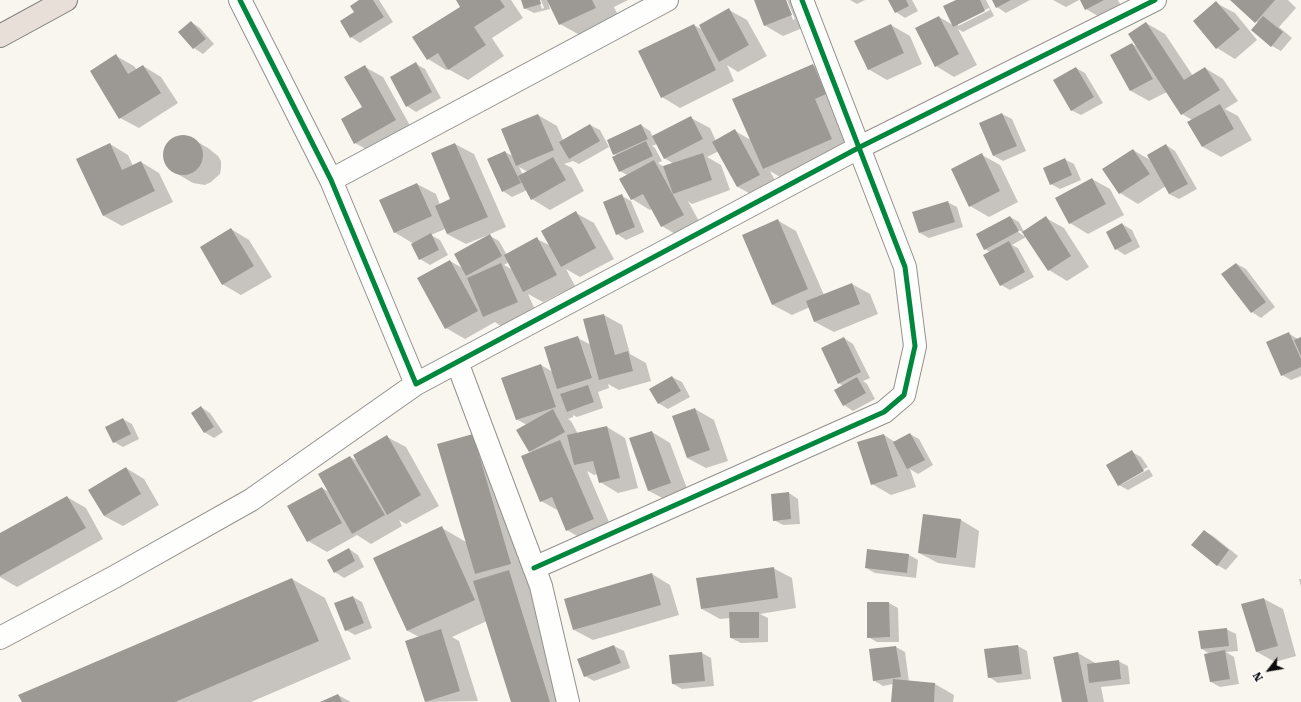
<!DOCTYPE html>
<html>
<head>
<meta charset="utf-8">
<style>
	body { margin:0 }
	#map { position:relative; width:1301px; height:702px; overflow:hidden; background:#f9f6ef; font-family:"Roboto Serif",serif }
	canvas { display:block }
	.north { position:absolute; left:1249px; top:650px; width:40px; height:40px; -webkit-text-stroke:3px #fff; paint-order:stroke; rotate:239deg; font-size:11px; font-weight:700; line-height:16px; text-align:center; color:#0b0b0b }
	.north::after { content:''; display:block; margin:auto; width:14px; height:18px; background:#0b0b0b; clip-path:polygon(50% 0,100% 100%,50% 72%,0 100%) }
</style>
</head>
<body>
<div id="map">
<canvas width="1301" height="702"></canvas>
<div class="north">N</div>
</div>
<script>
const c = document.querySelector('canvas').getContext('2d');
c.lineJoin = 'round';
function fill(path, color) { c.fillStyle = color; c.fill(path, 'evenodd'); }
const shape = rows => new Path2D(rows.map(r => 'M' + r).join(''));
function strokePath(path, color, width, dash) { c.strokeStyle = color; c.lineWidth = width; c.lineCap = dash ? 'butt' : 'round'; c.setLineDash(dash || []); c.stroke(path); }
const shadow = shape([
	[361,0,379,0,393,22,360,43,351,37,356,13],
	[457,0,511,0,523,18,492,38,504,56,468,80,448,69,446,70,428,59,462,7],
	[522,0,539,0,542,9,544,8,541,0,628,0,614,7,622,23,587,39,560,24,548,2,550,9,534,13,524,8],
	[755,0,785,0,793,20,795,19,787,0,800,0,810,25,783,36,764,25],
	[850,0,865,0,857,4],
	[889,0,912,0,918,11,905,18,896,12],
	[958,0,986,0,994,16,963,32,958,29,977,65,954,77,936,66,939,17,953,25],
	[989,8,990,10,958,26,958,23],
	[993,0,1030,0,1006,13,997,7],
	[1053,0,1079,0,1066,7],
	[1081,0,1118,0,1123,10,1105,20,1086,9],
	[1232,0,1288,0,1296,8,1279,27,1292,38,1281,51,1272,46,1258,23],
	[1216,3,1235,13,1257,40,1235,59,1217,48],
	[729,10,747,20,767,56,738,72,727,65,734,81,680,108,662,97,694,25,703,30],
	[191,22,200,28,214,44,203,54,194,48,180,32],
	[1146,23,1165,34,1193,76,1205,68,1223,79,1238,101,1225,109,1238,116,1252,140,1221,157,1203,147,1189,122,1192,120,1182,114,1167,92,1149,101,1131,91,1132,44,1138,47],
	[891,25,910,36,922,64,887,80,868,69],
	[116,56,134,66,137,70,143,66,161,77,178,103,139,128,120,118],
	[416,64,425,69,441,98,416,112,407,106],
	[813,65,839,80,858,154,790,183,770,171,778,186,756,197,738,187,719,151,707,157,721,165,730,190,692,204,688,201,701,225,680,237,662,226,652,209,650,210,632,199,627,175,620,171,618,156,614,154,641,125,650,131,653,137,691,118,710,128,716,141,735,131,751,140],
	[657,144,664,158,674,164,664,167,658,163,662,161,655,148,652,146],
	[365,67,383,77,413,131,373,153,355,143,363,108],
	[1076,68,1085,73,1103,103,1081,115,1071,110],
	[1002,114,1012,119,1026,151,1003,161,994,156,980,124],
	[538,115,557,126,563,140,590,125,600,130,609,147,579,164,573,161,564,164,572,168,584,191,550,210,532,199,527,190,512,197,503,191,505,152,513,156],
	[519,167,528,172,523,175],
	[183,135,189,137,208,148,218,156,221,161,221,168,220,174,211,182,205,185,193,183,174,172,166,163,164,157,164,150,166,145,176,137],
	[110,144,128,155,133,166,141,162,159,173,173,202,122,226,104,216],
	[455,144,474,154,506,227,488,235,499,241,507,255,537,239,551,246,576,213,594,223,614,259,580,277,566,269,575,286,543,302,528,294,536,312,502,327,495,322,465,339,446,328,450,261,464,269,489,236,488,235,466,244,447,234,445,229,431,235,440,240,448,255,430,265,420,259,412,244,414,244,394,232,417,184,436,194,440,205,452,200,432,154],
	[509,262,513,270,504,265],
	[1166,145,1175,151,1197,189,1179,199,1169,194,1166,186,1138,204,1120,193,1133,150,1152,161],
	[982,155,1000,165,1018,202,989,217,970,206],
	[1064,159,1074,164,1081,180,1060,189,1051,184],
	[1092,179,1110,189,1124,215,1088,234,1070,223],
	[622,196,631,201,644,232,626,240,617,234],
	[947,202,957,207,963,227,929,238,920,233],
	[1010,217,1019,222,1024,232,1046,218,1064,228,1089,267,1067,281,1049,270,1026,237,1012,245,1018,248,1034,277,1010,290,1001,285,990,252,985,249],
	[1015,228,1024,233,1024,236,1014,229],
	[777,220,796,231,824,295,852,284,870,294,878,314,834,332,815,322,810,307,792,315,773,305,743,236],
	[1122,224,1132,230,1140,247,1125,255,1116,249],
	[231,229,249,240,272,277,241,295,222,284],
	[1237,264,1246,269,1275,307,1261,318,1252,312],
	[604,315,622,325,630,354,646,363,651,381,619,390,608,384,609,388,598,392,603,408,577,417,573,415,573,417,568,419,571,421,578,434,607,427,625,438,638,488,618,493,600,482,598,474,594,475,587,471,612,529,585,541,567,530,559,511,541,501,532,452,529,451,527,425,516,419,541,365,553,372,578,338,591,345],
	[1288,333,1298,339,1301,338,1301,376,1291,380,1282,375],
	[844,338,853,344,870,378,863,381,867,384,875,399,853,411,844,405,843,386,839,383],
	[672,377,682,382,690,397,668,409,658,403],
	[201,407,210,413,223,432,214,438,204,432],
	[695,409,714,420,728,461,706,468,687,458],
	[123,419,132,424,139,439,123,447,114,442],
	[652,432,670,443,689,494,668,501,649,491,630,439],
	[910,434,919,439,933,465,918,474,910,469,916,487,891,495,872,484,884,435,895,442],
	[473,435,500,450,572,702,512,702,487,621,452,637,459,641,478,701,426,702,406,641,419,637,408,631,442,528,466,542],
	[387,437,406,447,439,506,406,524,399,520,402,526,371,544,357,535,327,552,308,541,322,488,329,492,350,457,358,461],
	[1132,452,1141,457,1148,467,1122,482,1122,484,1149,469,1153,476,1128,490,1119,485],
	[126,468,144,479,159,505,123,526,104,516],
	[789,493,798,499,800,524,783,525,774,520],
	[67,497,86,508,103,539,17,587,0,577,0,534],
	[924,515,961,520,979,531,975,568,938,563,919,553],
	[1204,531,1213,536,1238,556,1226,570,1217,565],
	[349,549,358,555,364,567,344,578,335,572],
	[909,555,918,560,916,578,875,573,866,568],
	[773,568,792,578,796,608,760,614,768,618,768,642,741,643,731,638,731,618,720,619,702,609],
	[652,574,670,585,679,615,593,640,574,630],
	[292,579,325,598,351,659,251,702,23,702],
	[1299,579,1301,579,1301,587],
	[353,597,362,602,372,628,355,635,346,630],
	[1264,599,1283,609,1296,656,1275,662,1257,652],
	[868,603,889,603,898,608,899,642,877,642,868,637],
	[1226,629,1236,634,1238,651,1226,652,1234,657,1239,684,1220,687,1211,682,1210,654,1202,649],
	[614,646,624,651,630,668,594,681,585,676],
	[1018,646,1027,651,1031,679,998,683,989,677],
	[896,647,905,652,909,682,935,684,954,695,953,702,892,702,893,684,883,686,873,680],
	[702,653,711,658,714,686,682,689,673,684],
	[1078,653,1097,664,1118,661,1128,666,1130,684,1101,687,1104,702,1063,702],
	[338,695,351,702,322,702]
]);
const building = shape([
	[359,0,373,0,384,17,350,38,340,21,354,12,350,6],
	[456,0,500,0,505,7,474,27,486,45,448,70,438,53,427,60,412,37,460,7],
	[521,0,540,0,541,4,524,9],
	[547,0,592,0,596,8,559,25],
	[754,0,786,0,792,15,764,26],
	[888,0,906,0,909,6,895,13],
	[956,0,980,0,985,11,953,27,943,6],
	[992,0,1011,0,996,8],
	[1080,0,1104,0,1085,10],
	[1230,0,1275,0,1255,23],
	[1216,1,1240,29,1216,49,1193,21],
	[729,8,749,45,719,62,699,25],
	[939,16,959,54,935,67,915,28],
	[1263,16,1283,32,1271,47,1251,30],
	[191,21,206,39,193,49,178,32],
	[1146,22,1184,80,1205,67,1220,90,1181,115,1128,34],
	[694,24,716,70,661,98,638,51],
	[891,24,904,53,868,70,854,41],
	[1132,43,1153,79,1130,91,1110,55],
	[116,54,128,74,143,65,161,93,119,119,90,71],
	[416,62,432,92,406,107,390,77],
	[813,64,826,94,815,99,832,139,763,169,732,99],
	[365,65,396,120,354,144,341,119,362,107,344,77],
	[1076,67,1094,97,1071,111,1053,80],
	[1220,104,1234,129,1202,147,1187,122],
	[1002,113,1017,146,993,156,979,123],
	[538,114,554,150,516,166,501,129],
	[691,116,703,139,664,159,652,136],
	[590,124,600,141,569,159,559,142],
	[641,124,648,139,613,155,607,140],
	[735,129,760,175,737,187,712,142],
	'163 155a20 20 0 1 1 40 0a20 20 0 1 1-40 0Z',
	[646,141,653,156,619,172,612,157],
	[110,143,122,170,141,161,155,191,103,216,76,159],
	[455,143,488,217,447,234,435,206,450,199,431,153],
	[1166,144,1188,184,1169,194,1147,155],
	[1133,149,1150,174,1119,194,1102,169],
	[505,151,521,183,502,192,487,159],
	[703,153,712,180,673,194,663,166],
	[982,153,1000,191,969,207,951,169],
	[553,157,566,180,531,200,518,176],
	[1065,158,1072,175,1050,185,1043,168],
	[654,160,684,215,661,227,643,194,631,200,619,179],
	[1092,178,1106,204,1069,224,1055,198],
	[417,183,432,216,394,233,379,200],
	[622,194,635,227,616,235,603,202],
	[948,201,955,222,919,233,912,212],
	[576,211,596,248,561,267,541,231],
	[1010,216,1019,231,984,250,976,234],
	[1046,216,1071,256,1048,271,1022,232],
	[778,219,808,289,772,305,742,235],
	[1122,223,1132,241,1115,250,1106,232],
	[231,228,254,266,222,285,200,247],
	[431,233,439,250,419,260,411,244],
	[490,234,502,256,466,276,454,254],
	[537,237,557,275,523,292,504,255],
	[1009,241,1025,272,1000,286,983,255],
	[450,260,478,311,445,329,417,278],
	[501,263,518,302,483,317,467,278],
	[1236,263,1266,302,1251,313,1221,274],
	[852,283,860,304,814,322,806,301],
	[604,314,615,355,628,351,633,371,599,380,583,319],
	[1289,332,1301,359,1301,367,1281,376,1266,342],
	[578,336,592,378,557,389,544,347],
	[844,337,861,372,838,384,821,348],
	[1301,337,1301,356,1294,340],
	[541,364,556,407,516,420,501,378],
	[672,376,681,391,658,404,649,389],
	[857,377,866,393,843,406,834,390],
	[588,385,594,402,567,412,560,394],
	[201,406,214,427,204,433,191,413],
	[695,408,710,450,687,458,672,416],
	[553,409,565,432,529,452,516,430],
	[123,418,131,434,113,443,105,427],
	[607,426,620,478,599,483,593,461,574,465,567,435],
	[652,431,671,483,648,491,629,438],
	[910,433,925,460,907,469,893,442],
	[473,434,511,564,475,574,437,444],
	[884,434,898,476,871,485,857,442],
	[387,435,421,495,387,515,353,455],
	[560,440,594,519,566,531,552,497,540,502,521,456],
	[1132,450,1144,471,1118,486,1106,465],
	[350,456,385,515,352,534,318,474],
	[126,467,141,494,104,516,88,490],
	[322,487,342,523,307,542,287,506],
	[789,492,791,519,773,521,771,494],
	[67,496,86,528,0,576,0,533],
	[923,514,961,519,956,558,918,553],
	[442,526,475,600,407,631,373,558],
	[1204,530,1229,550,1217,566,1191,545],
	[349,548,355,561,334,573,327,560],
	[867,549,909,554,907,573,865,568],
	[774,567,778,598,701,609,696,578],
	[509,570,550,702,511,702,473,581],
	[652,573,661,605,573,630,564,599],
	[292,578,319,641,175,702,22,702,18,695],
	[353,596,364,623,345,631,334,603],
	[1264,598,1278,646,1256,652,1241,604],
	[867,602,889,602,890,637,867,638],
	[729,612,759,612,759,638,730,638],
	[1227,628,1229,646,1201,649,1198,631],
	[441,629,460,691,425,702,405,641],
	[614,645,621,663,584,677,577,659],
	[1018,645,1022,674,988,678,984,649],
	[896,646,901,677,873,681,869,649],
	[1225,650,1230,679,1210,682,1204,654],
	[702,652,705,681,672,684,669,655],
	[1078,652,1088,702,1062,702,1053,657],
	[1119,660,1121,679,1089,683,1087,664],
	[893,679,935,683,934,702,891,702],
	[338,694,342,702,320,702]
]);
const minor = shape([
	[240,0,331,180,416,384,860,147,1155,0],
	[331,180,667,0],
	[457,362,541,586,568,702],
	[534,568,884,412,904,395,915,346,905,267,802,0],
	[0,638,116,576,251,500,416,384]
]);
const trunk = shape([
	[0,36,66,0]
]);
const cycleway = shape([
	[240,0,331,180,416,384,860,147,1155,0],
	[534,568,884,412,904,395,915,346,905,267,802,0]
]);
fill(shadow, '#0003');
fill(building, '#9c9995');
strokePath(minor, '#92918e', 24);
strokePath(trunk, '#7f7e7b', 24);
strokePath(minor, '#fefefd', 22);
strokePath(trunk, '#e8e0d8', 22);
strokePath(cycleway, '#00873e', 5);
</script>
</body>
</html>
